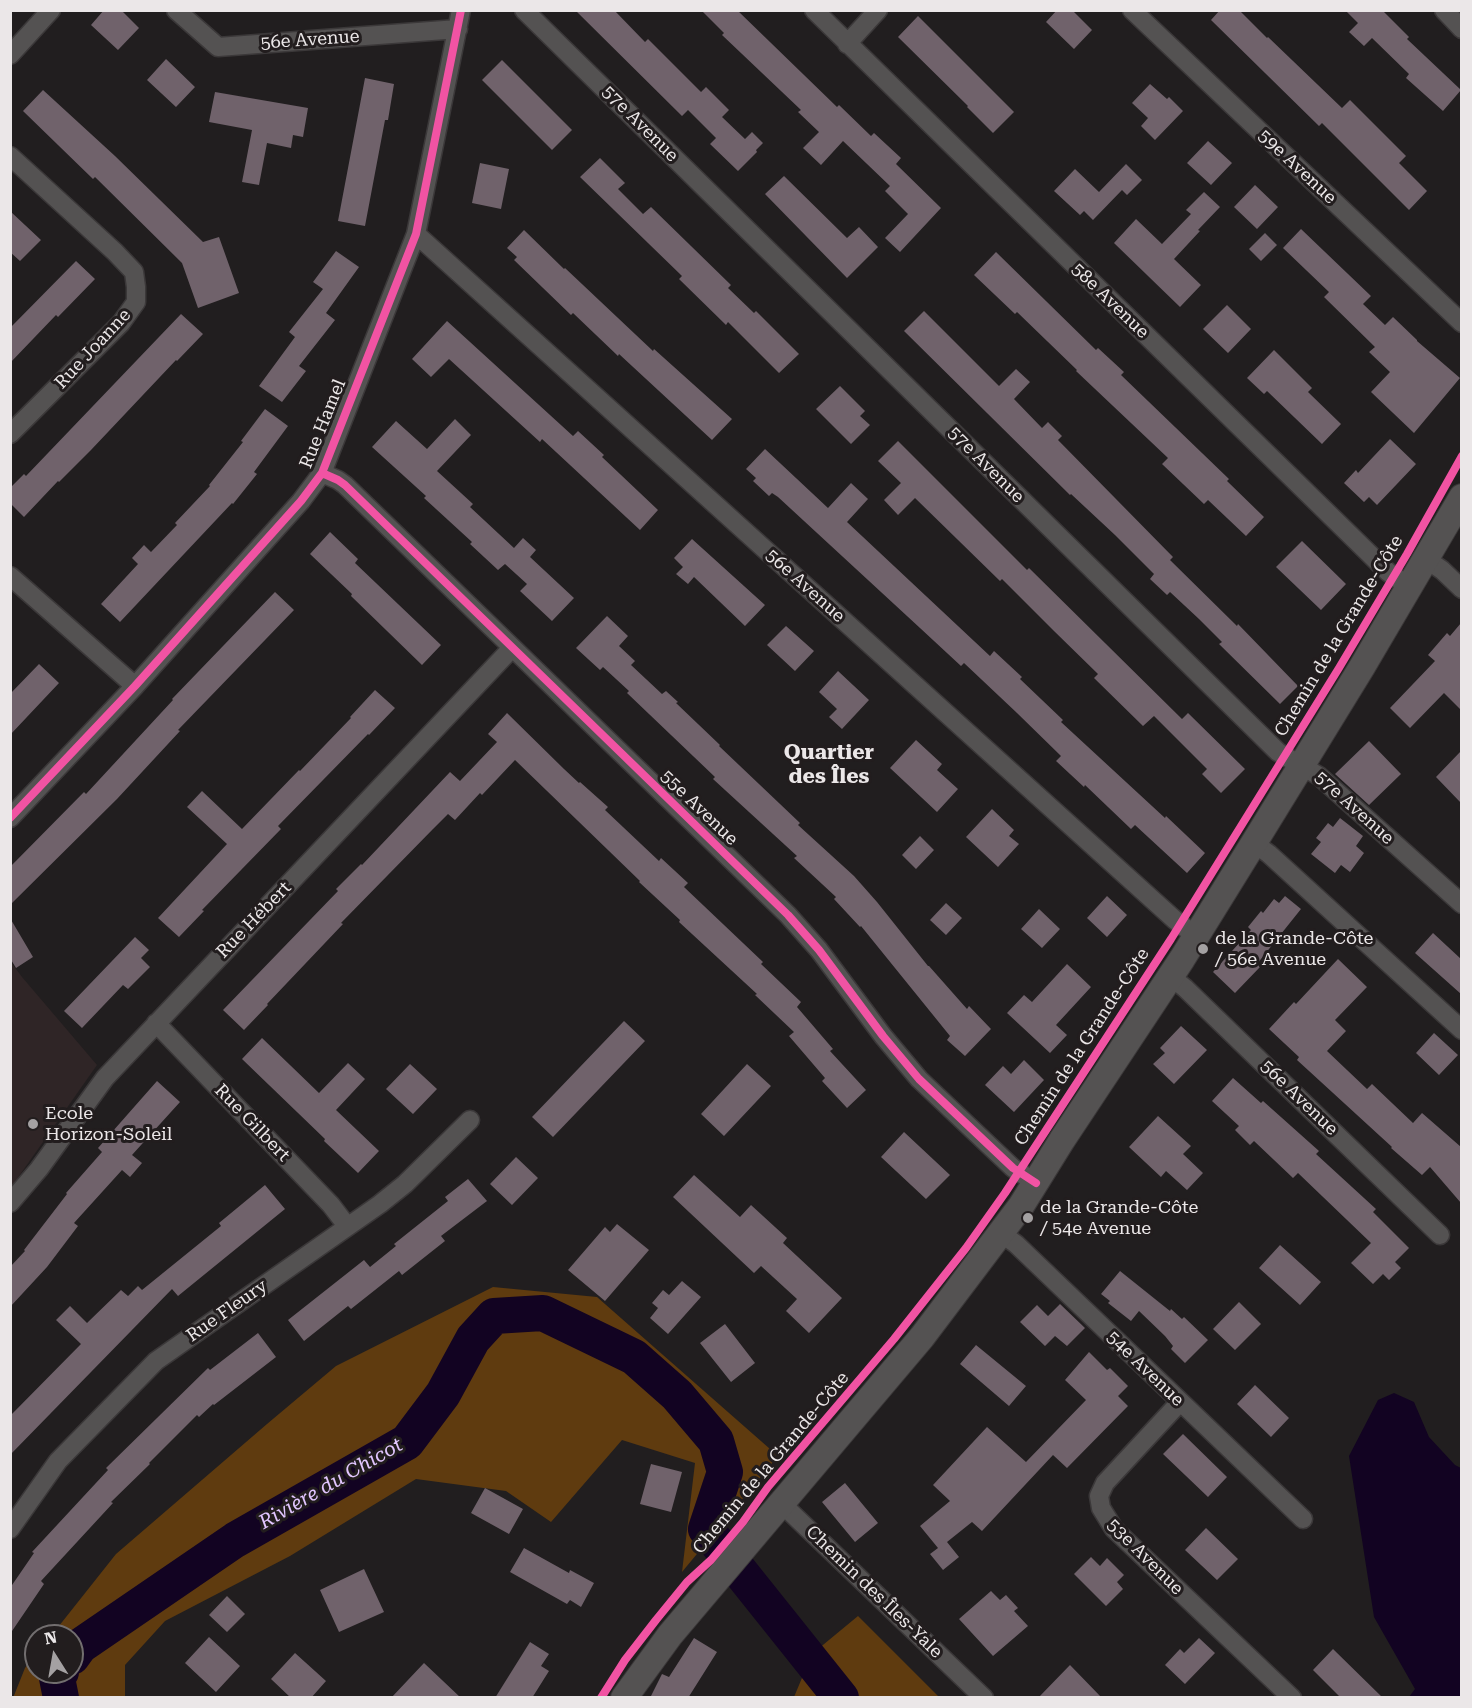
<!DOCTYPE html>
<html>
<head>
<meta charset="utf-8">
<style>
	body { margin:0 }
	#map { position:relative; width:1472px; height:1708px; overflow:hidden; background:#211e1f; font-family:"Roboto Serif",serif }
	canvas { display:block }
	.frame { position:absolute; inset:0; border:12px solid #ebe7e8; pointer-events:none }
	.north { position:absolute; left:24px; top:1624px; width:60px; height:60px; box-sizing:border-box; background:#221d1e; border:2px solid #726e6f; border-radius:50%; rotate:349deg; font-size:16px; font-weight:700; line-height:24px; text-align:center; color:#ebe7e8 }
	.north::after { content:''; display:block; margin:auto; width:21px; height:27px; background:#a4a1a2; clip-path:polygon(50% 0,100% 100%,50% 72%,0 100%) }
</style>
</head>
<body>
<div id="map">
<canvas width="1472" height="1708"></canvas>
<div class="frame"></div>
<div class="north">N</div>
</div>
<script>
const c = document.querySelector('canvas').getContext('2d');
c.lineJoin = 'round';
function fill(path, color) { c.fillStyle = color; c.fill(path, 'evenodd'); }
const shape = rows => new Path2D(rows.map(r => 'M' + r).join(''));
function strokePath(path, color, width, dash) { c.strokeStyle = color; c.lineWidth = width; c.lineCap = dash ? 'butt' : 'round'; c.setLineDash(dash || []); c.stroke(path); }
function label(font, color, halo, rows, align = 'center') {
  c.font = font + ' "Roboto Serif",serif'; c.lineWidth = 6; c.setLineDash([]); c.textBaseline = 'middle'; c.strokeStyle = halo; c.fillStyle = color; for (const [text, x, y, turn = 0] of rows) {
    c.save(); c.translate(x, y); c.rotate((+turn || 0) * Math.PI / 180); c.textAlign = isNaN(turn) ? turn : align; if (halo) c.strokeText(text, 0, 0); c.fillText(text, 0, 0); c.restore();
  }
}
const built = shape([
	[10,961,22,977,97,1065,10,1189]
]);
const forest = shape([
	[493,1287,597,1297,778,1456,682,1572,695,1463,622,1440,551,1522,506,1491,416,1479,290,1556,165,1621,125,1665,125,1697,13,1698,25,1668,36,1654,36,1672,72,1672,72,1636,51,1636,116,1554,267,1424,336,1366],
	[858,1616,939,1697,794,1697,812,1654]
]);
const water = shape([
	[1394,1393,1414,1402,1429,1437,1455,1465,1461,1468,1461,1697,1409,1697,1415,1689,1374,1617,1349,1456,1378,1400]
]);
const river = shape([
	[72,1657,80,1646,235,1540,407,1442,443,1394,473,1339,494,1316,543,1313,634,1357,677,1395,716,1441,725,1472,706,1529,841,1698],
	[61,1698,57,1678,61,1672]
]);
const building = shape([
	[104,10,121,10,139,28,118,50,91,25],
	[575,10,614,10,645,42,648,39,701,92,706,87,729,110,722,117,745,139,752,132,763,143,756,150,757,152,738,171,710,144,716,138,688,110,682,116],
	[701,10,737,10,837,107,839,105,871,136,874,133,901,158,896,164,941,208,900,252,885,238,908,214,885,191,890,186,843,141,821,165,803,148,819,132,798,112,801,110,722,35,724,33],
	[1057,10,1072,10,1092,30,1074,49,1046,22],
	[1220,10,1239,10,1267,38,1268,37,1342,108,1350,100,1406,156,1399,163,1427,191,1409,210,1322,123,1319,126,1211,20],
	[1345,10,1382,10,1409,37,1407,39,1461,90,1443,111,1406,78,1409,74,1372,38,1364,46,1349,32,1358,23],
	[918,16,1014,112,993,133,967,107,968,106,898,37],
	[166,59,195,87,176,107,147,80],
	[502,60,572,130,552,150,482,80],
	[365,78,394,84,388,120,385,120,365,226,338,221],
	[1150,84,1167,99,1169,97,1183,111,1155,140,1141,126,1148,118,1132,103],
	[43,90,115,156,203,242,219,237,239,293,198,308,182,263,95,177,93,179,23,111],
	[215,92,308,108,303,137,293,135,291,148,267,143,259,185,242,182,252,130,209,122],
	[1208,141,1232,163,1211,185,1187,163],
	[600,158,625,183,618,189,643,214,651,207,731,285,728,288,754,313,756,311,799,354,779,373,728,322,726,325,679,279,682,276,580,177],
	[480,163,509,169,501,209,472,203],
	[1126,164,1142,180,1127,195,1122,190,1093,220,1084,211,1080,215,1054,191,1075,169,1099,192],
	[784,176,847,238,859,227,878,247,847,278,765,194],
	[1255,185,1278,207,1257,229,1234,207],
	[1204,192,1220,207,1198,230,1200,231,1174,259,1201,285,1180,307,1114,243,1136,219,1162,244,1191,214,1186,210],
	[10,211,41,240,20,261,10,252],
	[1301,229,1371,296,1363,304,1385,325,1393,317,1417,340,1417,341,1460,378,1414,433,1371,392,1390,372,1369,352,1375,347,1324,297,1329,292,1283,248],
	[524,230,564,269,565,268,653,351,654,349,732,419,712,440,619,354,618,356,573,313,571,315,514,260,517,257,507,248],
	[1265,233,1277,245,1261,261,1249,249],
	[336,251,359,267,326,313,335,320,299,366,306,371,282,402,259,386,295,337,289,332,323,289,313,282],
	[996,252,1096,350,1098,348,1124,372,1121,375,1229,479,1227,481,1264,517,1246,536,1208,500,1204,504,1162,464,1168,458,1076,371,1077,370,1017,312,1015,314,974,275],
	[76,261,95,279,58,317,56,315,10,363,10,328],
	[1227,305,1251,329,1228,353,1203,329],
	[924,311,999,386,1016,369,1030,382,1014,399,1042,428,1048,422,1062,436,1058,440,1173,557,1170,560,1237,626,1238,624,1298,686,1280,704,1219,644,1222,642,1199,619,1170,592,1167,595,1150,579,1154,574,1115,535,1071,494,1070,495,904,331],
	[181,314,203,334,177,361,176,360,91,450,59,482,58,481,24,517,10,503,10,488,24,474,26,476],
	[447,321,573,436,578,431,604,455,602,457,658,510,640,530,542,439,540,442,449,359,431,377,412,359],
	[1274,350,1312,388,1308,392,1341,424,1322,444,1267,391,1264,394,1247,378],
	[840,386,865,411,860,416,870,425,851,444,816,409],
	[265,409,288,426,254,472,257,474,233,504,232,503,120,622,101,604,138,564,132,558,144,545,151,552,177,525,175,523,210,486,209,485,243,442,241,441],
	[455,419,471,435,437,471,473,504,470,507,514,548,523,538,536,550,530,557,574,598,552,621,520,591,527,584,505,564,498,570,470,544,472,542,424,498,426,496,372,447,396,421,427,449],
	[1390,439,1416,464,1377,505,1369,497,1364,502,1344,483,1356,470,1358,473],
	[898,441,1027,570,1029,568,1182,719,1188,713,1245,769,1221,793,1202,774,1207,769,1154,716,1143,726,1094,678,1098,674,1054,631,1002,579,1000,581,915,498,898,515,884,500,901,483,878,461],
	[765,449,828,508,851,483,868,499,847,522,990,656,994,651,1022,677,1020,679,1063,720,1061,722,1165,818,1166,816,1205,853,1187,873,1135,825,1131,829,1085,785,1084,787,1056,761,1061,756,1017,713,964,663,961,666,920,628,778,497,772,493,769,496,753,481,756,478,746,469],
	[330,532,358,559,355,563,441,645,422,665,351,596,352,594,310,554],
	[692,539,765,605,745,626,694,577,688,584,676,574,683,567,674,558],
	[1302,541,1346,584,1321,610,1276,567],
	[275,592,294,610,178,730,180,731,117,799,10,905,10,867,84,792,86,794,173,700,172,699],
	[607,616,628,636,619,646,635,661,631,665,662,694,666,691,678,702,676,703,720,745,719,746,800,823,798,825,854,876,877,902,928,966,929,966,967,1009,969,1006,991,1029,965,1056,947,1040,950,1036,861,926,860,927,834,899,836,897,794,858,797,856,713,779,715,777,627,693,629,691,603,667,600,670,576,648],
	[1461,623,1461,710,1444,693,1410,728,1390,708,1435,661,1428,655,1447,633,1450,636],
	[786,626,814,651,795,671,767,645],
	[39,664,59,683,10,735,10,694],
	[838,671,869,700,842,729,829,717,837,709,819,692],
	[375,690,395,708,369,735,368,734,278,826,281,829,202,910,204,911,179,937,158,918,227,844,187,807,202,791,242,829,299,770,300,771,351,718,350,717],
	[507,713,564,769,579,783,580,782,608,807,605,810,659,861,661,858,688,883,684,887,763,962,761,964,801,1002,797,1007,833,1049,830,1051,866,1090,847,1108,822,1081,825,1078,789,1036,794,1032,755,995,757,994,679,922,680,920,639,882,640,881,515,760,482,795,480,793,455,820,448,814,433,829,341,923,343,924,267,1004,268,1005,244,1030,223,1010,338,891,336,889,361,864,362,865,450,772,460,781,497,742,488,734],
	[916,740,942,764,937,770,958,789,937,812,890,768],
	[1369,741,1401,774,1369,805,1335,774],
	[1461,751,1461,803,1436,777],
	[992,809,1014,830,1009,836,1019,844,998,867,966,837],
	[1340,818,1363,836,1356,846,1364,853,1350,872,1341,865,1335,873,1311,854,1321,842,1316,838,1328,823,1333,827],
	[920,836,934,850,916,869,902,855],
	[1107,896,1127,915,1107,937,1087,918],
	[1285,896,1301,909,1257,964,1260,967,1235,993,1213,972,1251,930,1248,927,1261,911,1263,913,1274,899,1279,903],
	[946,903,962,918,946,935,930,920],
	[1039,909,1060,929,1042,948,1021,929],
	[10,918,33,957,16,968,10,958],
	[1433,933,1461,959,1461,994,1415,953],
	[135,937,149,950,141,958,150,967,128,989,123,985,82,1028,64,1011],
	[1338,959,1367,987,1335,1020,1346,1031,1327,1051,1367,1089,1372,1084,1413,1123,1422,1113,1461,1147,1461,1203,1430,1167,1422,1175,1391,1148,1392,1147,1297,1060,1299,1057,1269,1029,1294,1002,1296,1004],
	[1067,964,1091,987,1056,1025,1067,1035,1050,1053,1007,1013,1024,995,1032,1002],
	[624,1021,645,1041,553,1137,532,1117],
	[1181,1026,1207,1050,1174,1084,1153,1064,1165,1053,1160,1048],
	[1434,1033,1458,1055,1439,1075,1416,1053],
	[262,1038,319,1093,348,1063,365,1079,336,1110,379,1151,358,1173,324,1141,325,1139,242,1059],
	[1024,1060,1044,1080,1014,1112,985,1085,1003,1066,1011,1074],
	[410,1064,437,1089,413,1114,386,1089],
	[747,1064,771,1086,724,1136,701,1114],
	[1233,1078,1261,1103,1263,1101,1319,1151,1316,1154,1376,1209,1373,1212,1409,1248,1395,1262,1401,1268,1389,1280,1383,1274,1373,1284,1351,1263,1371,1243,1298,1173,1293,1178,1254,1141,1250,1145,1235,1130,1239,1126,1212,1101],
	[157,1081,180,1102,132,1155,142,1163,130,1177,122,1170,74,1223,78,1226,47,1267,10,1307,10,1267,25,1251,24,1250,67,1194,66,1193,102,1152,98,1148],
	[1158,1116,1191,1146,1183,1154,1203,1173,1187,1190,1166,1171,1161,1177,1129,1147],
	[904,1132,950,1175,926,1199,881,1157],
	[516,1157,538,1178,512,1205,490,1184],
	[694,1175,740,1217,751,1205,787,1238,783,1243,842,1298,809,1333,786,1311,797,1299,761,1266,754,1273,673,1197],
	[468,1179,487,1201,441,1236,445,1241,402,1275,399,1271,351,1309,348,1306,304,1341,288,1320,364,1260,370,1267,396,1246,394,1244,448,1201,445,1197],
	[265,1185,285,1209,178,1296,172,1289,10,1455,10,1416,81,1344,56,1320,70,1306,87,1323,121,1290,128,1296,138,1286,142,1290,221,1226,219,1223],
	[617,1224,649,1250,605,1301,568,1270,605,1227,610,1232],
	[1280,1245,1321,1282,1300,1305,1259,1268],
	[1120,1271,1170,1311,1171,1309,1182,1319,1184,1317,1208,1340,1185,1363,1171,1349,1173,1346,1165,1336,1139,1311,1131,1321,1108,1303,1110,1301,1101,1294],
	[682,1281,701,1297,668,1334,650,1318,658,1308,652,1303,663,1290,669,1295],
	[1239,1302,1261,1324,1235,1350,1213,1329],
	[1060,1304,1085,1328,1067,1346,1055,1336,1045,1346,1020,1322,1037,1305,1048,1316],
	[725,1324,755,1363,731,1382,700,1343],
	[258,1333,276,1357,214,1405,213,1404,199,1417,197,1415,149,1463,150,1464,111,1502,113,1503,41,1581,44,1584,10,1634,10,1588,34,1553,32,1552,108,1470,106,1468,208,1368,210,1370],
	[976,1345,1026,1386,1009,1406,960,1364],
	[1089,1352,1107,1370,1110,1368,1128,1386,1118,1396,1128,1406,1067,1468,1053,1455,982,1531,972,1522,947,1542,959,1557,943,1570,930,1554,938,1548,920,1526,950,1501,933,1485,987,1427,1026,1462,1086,1400,1065,1380],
	[1255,1385,1289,1418,1271,1437,1237,1404],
	[1183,1434,1227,1477,1208,1497,1163,1454],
	[651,1464,682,1472,671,1512,640,1504],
	[845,1483,878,1523,855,1542,822,1502],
	[485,1488,523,1509,509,1534,471,1513],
	[1206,1528,1238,1559,1217,1580,1185,1550],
	[524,1548,569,1573,570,1570,594,1583,581,1607,570,1600,567,1604,510,1572],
	[1091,1557,1100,1566,1107,1558,1124,1575,1117,1582,1123,1589,1106,1606,1074,1574],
	[364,1569,384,1612,339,1632,320,1590],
	[991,1591,1000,1600,1006,1595,1018,1608,1014,1611,1028,1626,993,1656,959,1619],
	[227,1596,245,1614,227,1632,209,1615],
	[209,1637,240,1666,216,1692,185,1663],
	[694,1638,717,1652,688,1698,650,1698,662,1674,669,1677],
	[1199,1638,1215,1653,1185,1684,1165,1665,1180,1649,1184,1653],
	[530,1642,549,1654,541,1666,549,1671,532,1698,495,1698],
	[1333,1649,1383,1698,1341,1698,1313,1670],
	[295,1653,326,1681,311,1698,291,1698,271,1679],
	[424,1663,461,1698,391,1698],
	[1070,1665,1102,1698,1038,1698]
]);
const minor = shape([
	[176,10,218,47,458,29],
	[524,10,1278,752,1319,776,1462,904],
	[814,10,1388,572,1410,587],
	[1132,10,1462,323],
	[1444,10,1462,29],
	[847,44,878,10],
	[10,55,51,10],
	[10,156,115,252,134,272,136,287,136,302,121,323,10,434],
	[416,234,1175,920,1196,936],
	[322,473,338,480,345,485,788,915,819,950,883,1036,919,1079,1013,1168,1036,1183],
	[1426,559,1442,570,1462,589],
	[10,576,135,686],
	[10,818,135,686,301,501,322,473,416,234,461,10],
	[1254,843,1269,854,1462,1030],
	[1170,976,1185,988,1440,1235],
	[156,1023,331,1205,347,1226],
	[10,1203,39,1169,105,1078,512,648],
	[1002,1234,1016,1244,1303,1519],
	[1180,1402,1105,1483,1099,1496,1101,1508,1114,1529,1292,1698],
	[781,1503,984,1698],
	[10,1529,58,1461,156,1361,380,1204,405,1184,470,1120]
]);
const secondary = shape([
	[624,1698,670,1635,922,1337,1021,1206,1062,1140,1182,959,1260,833,1362,667,1462,497]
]);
const cycleway = shape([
	[322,473,338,480,345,485,788,915,819,950,883,1036,919,1079,1013,1168,1036,1183],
	[10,818,135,686,301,501,322,473,416,234,461,10],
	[601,1698,625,1660,656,1620,687,1582,711,1560,743,1522,768,1487,894,1339,966,1248,1005,1193,1171,939,1339,668,1407,554,1462,456]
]);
const markers = [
	[1203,949,6,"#a4a1a2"],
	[33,1124,6,"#a4a1a2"],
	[1028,1218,6,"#a4a1a2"]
];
const streetNames = [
	["56e Avenue",310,40,-4],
	["57e Avenue",640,124,45],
	["59e Avenue",1297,167,43],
	["58e Avenue",1110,301,44],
	["Rue Joanne",93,349,-47],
	["Rue Hamel",323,424,-68],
	["57e Avenue",986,465,45],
	["56e Avenue",805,586,42],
	["Chemin de la Grande-Côte",1339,636,-59],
	["55e Avenue",699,808,44],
	["57e Avenue",1354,808,42],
	["Rue Hébert",254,920,-46],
	["Chemin de la Grande-Côte",1082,1047,-57],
	["56e Avenue",1299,1098,44],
	["Rue Gilbert",252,1123,46],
	["Rue Fleury",227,1311,-35],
	["54e Avenue",1145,1369,44],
	["Chemin de la Grande-Côte",771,1463,-50],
	["53e Avenue",1145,1557,45],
	["Chemin des Îles-Yale",874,1592,44]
];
const poiNames = [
	["de la Grande-Côte",1215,939],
	["/ 56e Avenue",1215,960],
	["Ecole",45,1114],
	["Horizon-Soleil",45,1135],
	["de la Grande-Côte",1040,1208],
	["/ 54e Avenue",1040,1229]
];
const waterNames = [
	["Rivière du Chicot",331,1484,-30]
];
const quarterNames = [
	["Quartier",829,753],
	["des Îles",829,777]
];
fill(built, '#2f2526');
fill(forest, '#5f3b0f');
fill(water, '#120322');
strokePath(river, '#120322', 36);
fill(building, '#70626b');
strokePath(minor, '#3b3839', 21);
strokePath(secondary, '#3b3839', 28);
strokePath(minor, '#545252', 18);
strokePath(secondary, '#545252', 26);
strokePath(cycleway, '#f153a3', 8);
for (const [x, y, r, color] of markers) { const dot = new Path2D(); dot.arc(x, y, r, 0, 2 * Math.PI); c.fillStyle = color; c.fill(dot); strokePath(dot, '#221d1e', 2); }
label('18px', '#ebe7e8', '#221d1e', streetNames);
label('18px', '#ebe7e8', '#221d1e', poiNames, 'left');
label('italic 20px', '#e2c6ff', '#221d1e', waterNames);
label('bold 21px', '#ebe7e8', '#221d1e', quarterNames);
</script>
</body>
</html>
